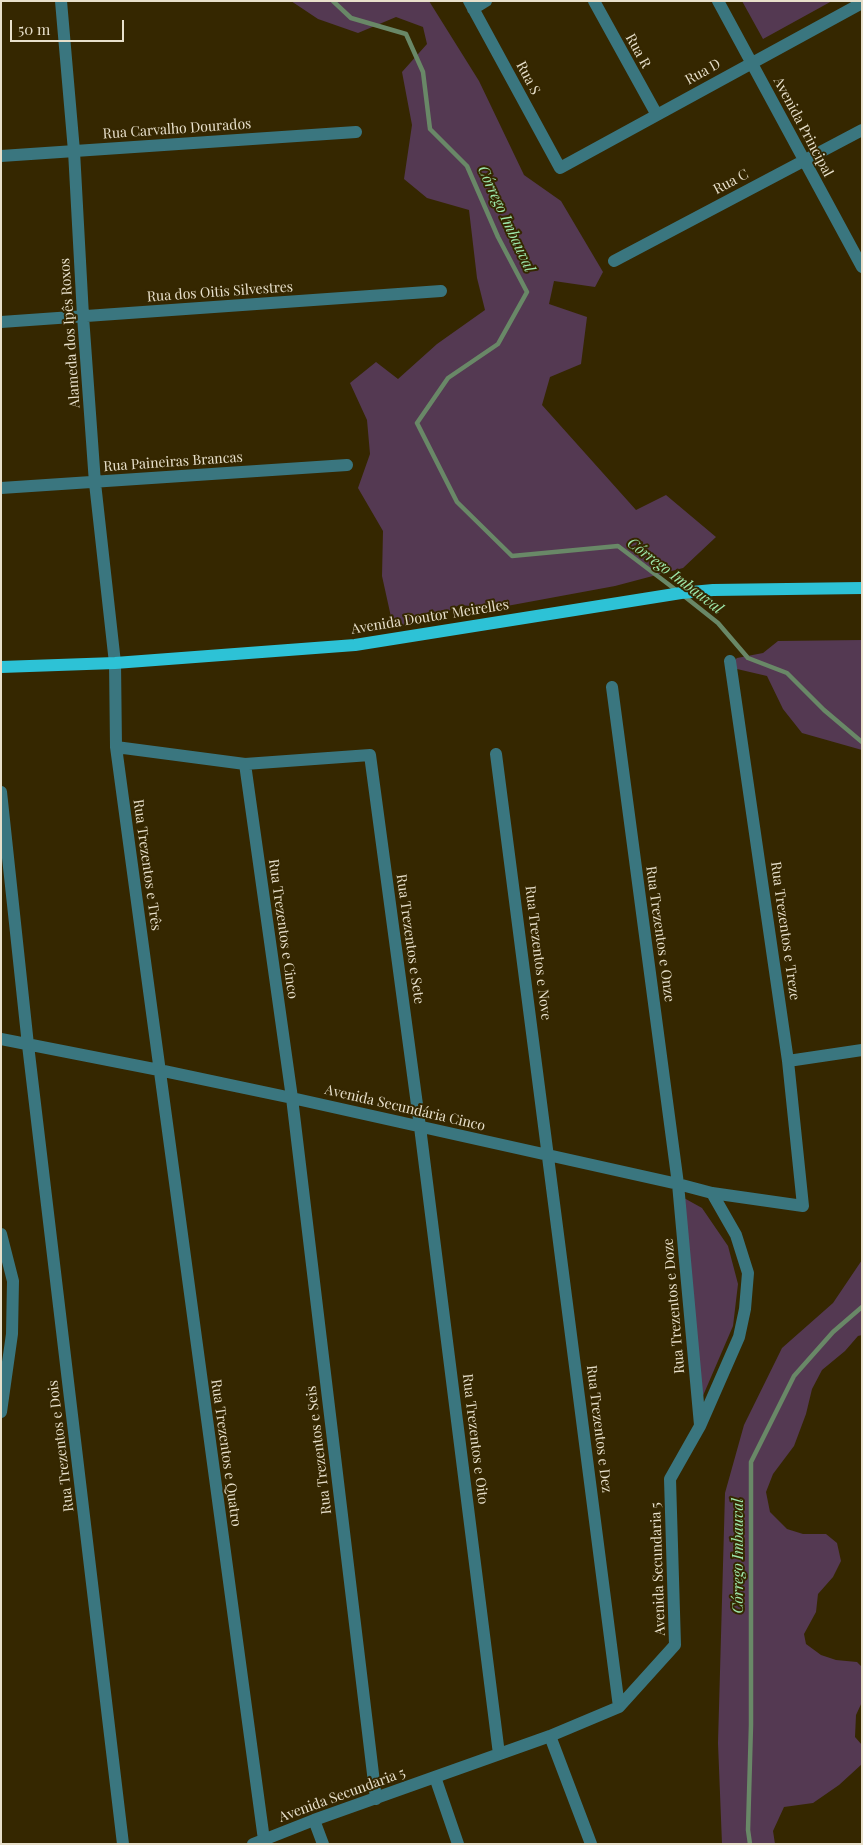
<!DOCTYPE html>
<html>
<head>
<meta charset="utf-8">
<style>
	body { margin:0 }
	#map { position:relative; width:863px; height:1845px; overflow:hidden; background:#352700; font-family:"Playfair Display",serif }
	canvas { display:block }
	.frame { position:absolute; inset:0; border:2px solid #e8e0cb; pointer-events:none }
	.scale { position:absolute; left:10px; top:20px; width:114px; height:22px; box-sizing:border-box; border:2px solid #e8e0cb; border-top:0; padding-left:6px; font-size:15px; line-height:18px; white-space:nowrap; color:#e8e0cb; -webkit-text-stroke:4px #352700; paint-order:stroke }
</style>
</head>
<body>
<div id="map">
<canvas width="863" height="1845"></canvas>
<div class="frame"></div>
<div class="scale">50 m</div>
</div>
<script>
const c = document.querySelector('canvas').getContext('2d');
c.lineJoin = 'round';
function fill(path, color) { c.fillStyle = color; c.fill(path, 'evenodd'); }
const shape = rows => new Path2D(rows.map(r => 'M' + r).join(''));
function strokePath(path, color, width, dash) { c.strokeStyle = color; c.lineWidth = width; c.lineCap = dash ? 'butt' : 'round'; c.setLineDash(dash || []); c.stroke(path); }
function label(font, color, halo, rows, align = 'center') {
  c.font = font + ' "Playfair Display",serif'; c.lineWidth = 4; c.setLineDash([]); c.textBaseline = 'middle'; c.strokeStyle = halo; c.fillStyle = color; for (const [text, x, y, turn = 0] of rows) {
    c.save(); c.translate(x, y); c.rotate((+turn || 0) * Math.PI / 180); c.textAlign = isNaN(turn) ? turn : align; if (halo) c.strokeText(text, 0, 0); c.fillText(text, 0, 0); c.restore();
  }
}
const green = shape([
	[291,1,429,1,479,81,524,175,561,201,603,272,595,287,554,281,549,304,587,317,581,364,550,377,542,405,636,510,666,495,716,537,683,568,615,586,496,608,459,605,430,622,393,626,382,576,383,531,358,488,370,454,367,420,350,383,376,362,398,379,437,344,485,310,477,278,469,210,427,198,404,179,412,125,402,72,427,44,423,27,396,17,358,33,318,19],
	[742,1,832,1,763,39],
	[862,640,862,750,802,733,783,709,767,676,737,669,733,662,737,658,763,653,778,641],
	[684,1198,702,1208,728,1246,738,1284,733,1326,702,1398],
	[862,1260,862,1335,858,1336,845,1351,822,1370,812,1389,806,1414,794,1446,773,1474,766,1492,770,1512,787,1529,803,1534,826,1534,837,1543,841,1561,833,1577,818,1594,816,1612,804,1634,806,1644,821,1655,836,1660,857,1662,862,1667,862,1702,856,1715,855,1737,862,1745,862,1764,839,1785,813,1803,784,1807,773,1831,775,1844,722,1844,718,1743,725,1493,744,1425,782,1348,833,1303]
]);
const stream = shape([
	[333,1,351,18,406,34,423,72,430,129,467,166,498,237,527,292,498,344,448,378,417,423,457,502,512,556,618,546,676,590],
	[684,596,718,623,748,658,787,673,824,710,862,742],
	[750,1844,748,1830,751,1725,751,1462,794,1376,833,1332,862,1307]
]);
const minor = shape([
	[61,1,74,151,83,316,95,483,115,663,116,747,264,1840],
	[469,1,560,168,862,3],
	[594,1,657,115],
	[718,1,862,267],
	[473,9,486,1],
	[1,156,356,132],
	[614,261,862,130],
	[1,322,441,291],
	[1,488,347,465],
	[612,687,678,1184,700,1425],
	[116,747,245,764,370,755,420,1127,499,1754],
	[496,754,619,1707],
	[245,764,292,1098,376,1799],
	[1,792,28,1045,123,1844],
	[1,1039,159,1070,292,1098,678,1184,712,1193,803,1206,788,1061,730,661],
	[788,1061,862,1050],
	[1,1234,13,1281,12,1334,1,1412],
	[550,1736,591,1844],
	[435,1777,458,1844],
	[314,1820,323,1844],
	[253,1844,314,1820,550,1736,619,1707,675,1645,670,1479,700,1426,739,1337,745,1309,748,1273,736,1235,712,1193]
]);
const major = shape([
	[1,667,115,663,355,645,681,593,713,590,862,588]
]);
const streetNames = [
	["Rua R",638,51,61],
	["Rua D",703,72,-29],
	["Rua S",528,78,62],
	["Avenida Principal",803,127,62],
	["Rua Carvalho Dourados",177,129,-4],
	["Rua C",731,182,-28],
	["Rua dos Oitis Silvestres",220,292,-4],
	["Alameda dos Ipês Roxos",70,333,-94],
	["Rua Paineiras Brancas",173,462,-4],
	["Avenida Doutor Meirelles",430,617,-9],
	["Rua Trezentos e Três",147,865,82],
	["Rua Trezentos e Cinco",283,929,82],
	["Rua Trezentos e Treze",785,931,82],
	["Rua Trezentos e Onze",660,934,82],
	["Rua Trezentos e Sete",410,939,82],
	["Rua Trezentos e Nove",538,953,83],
	["Avenida Secundária Cinco",405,1108,13],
	["Rua Trezentos e Doze",674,1306,-95],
	["Rua Trezentos e Dez",599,1429,83],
	["Rua Trezentos e Oito",475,1439,83],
	["Rua Trezentos e Dois",61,1446,-97],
	["Rua Trezentos e Seis",319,1450,-97],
	["Rua Trezentos e Quatro",226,1453,82],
	["Avenida Secundaria 5",658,1569,-92],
	["Avenida Secundaria 5",342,1795,-20]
];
const waterNames = [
	["Córrego Imbauval",506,219,65],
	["Córrego Imbauval",675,576,37],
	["Córrego Imbauval",738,1556,-90]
];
fill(green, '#543952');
strokePath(stream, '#698867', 4.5);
strokePath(minor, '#3a767f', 12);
strokePath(major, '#2dc2d6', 12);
label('14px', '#e8e0cb', '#352700', streetNames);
label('italic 15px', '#9ee8ab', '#352700', waterNames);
</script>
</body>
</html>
